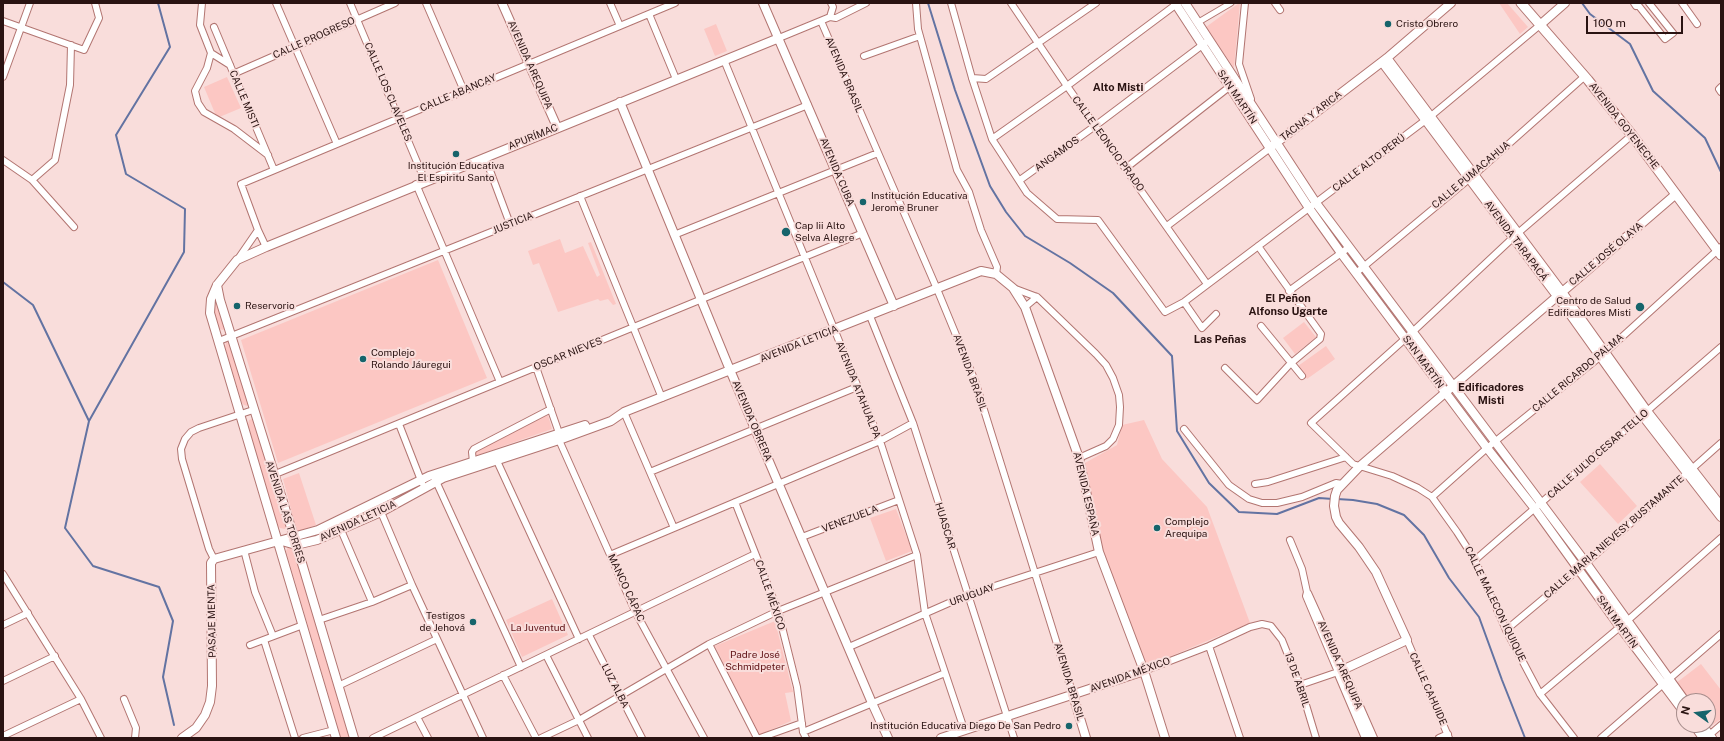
<!DOCTYPE html>
<html>
<head>
<meta charset="utf-8">
<style>
	body { margin:0 }
	#map { position:relative; width:1724px; height:741px; overflow:hidden; background:#f9dddb; font-family:"Public Sans",sans-serif }
	canvas { display:block }
	.frame { position:absolute; inset:0; border:4px solid #2a1312; pointer-events:none }
	.north { position:absolute; left:1676px; top:693px; width:40px; height:40px; box-sizing:border-box; background:#f9dddb; border:1px solid #a68c8b; border-radius:50%; rotate:284deg; font-size:11px; font-weight:700; line-height:16px; text-align:center; color:#2a1312 }
	.north::after { content:''; display:block; margin:auto; width:14px; height:18px; background:#16646b; clip-path:polygon(50% 0,100% 100%,50% 72%,0 100%) }
	.scale { position:absolute; left:1586px; top:16px; width:97px; height:18px; box-sizing:border-box; border:2px solid #2a1312; border-top:0; padding-left:5px; font-size:12px; line-height:14px; white-space:nowrap; color:#2a1312; -webkit-text-stroke:3px #f9dddb; paint-order:stroke }
</style>
</head>
<body>
<div id="map">
<canvas width="1724" height="741"></canvas>
<div class="frame"></div>
<div class="north">N</div>
<div class="scale">100 m</div>
</div>
<script>
const c = document.querySelector('canvas').getContext('2d');
c.lineJoin = 'round';
function fill(path, color) { c.fillStyle = color; c.fill(path, 'evenodd'); }
const shape = rows => new Path2D(rows.map(r => 'M' + r).join(''));
function strokePath(path, color, width, dash) { c.strokeStyle = color; c.lineWidth = width; c.lineCap = dash ? 'butt' : 'round'; c.setLineDash(dash || []); c.stroke(path); }
function label(font, color, halo, rows, align = 'center') {
  c.font = font + ' "Public Sans",sans-serif'; c.lineWidth = 4; c.setLineDash([]); c.textBaseline = 'middle'; c.strokeStyle = halo; c.fillStyle = color; for (const [text, x, y, turn = 0] of rows) {
    c.save(); c.translate(x, y); c.rotate((+turn || 0) * Math.PI / 180); c.textAlign = isNaN(turn) ? turn : align; if (halo) c.strokeText(text, 0, 0); c.fillText(text, 0, 0); c.restore();
  }
}
const green = shape([
	[1239,3,1240,3,1234,68,1206,27],
	[1499,3,1507,3,1528,27,1520,34],
	[716,24,727,51,715,56,704,29],
	[227,77,241,108,217,118,204,87],
	[560,239,565,253,583,246,597,277,600,275,588,243,591,242,616,304,613,305,608,299,600,301,598,299,558,312,539,263,533,265,528,251],
	[438,260,487,378,278,463,241,340],
	[217,303,219,304,226,328,223,330,219,329,212,306],
	[1304,322,1316,337,1295,354,1283,338],
	[226,342,229,342,249,404,248,406,244,405,242,403,225,347],
	[1326,346,1335,359,1307,379,1298,366],
	[548,415,552,429,475,456,474,450],
	[252,419,254,420,287,524,285,529,280,528,278,526,248,425,249,420],
	[1144,420,1162,459,1207,507,1250,623,1145,667,1102,550,1085,463,1117,445,1122,425],
	[1600,464,1637,506,1618,524,1580,482],
	[299,473,316,525,297,532,283,479],
	[896,509,912,551,886,561,870,518],
	[291,546,293,548,349,738,341,738,286,551,288,547],
	[552,599,568,635,522,657,506,620],
	[775,621,793,692,785,693,791,721,759,735,715,646],
	[1701,664,1721,690,1721,719,1710,727,1708,724,1708,701,1690,701,1676,683]
]);
const stream = shape([
	[158,3,170,47,116,135,126,174,185,209,184,252,89,421,65,528,93,566,159,587,173,621,163,677,174,725],
	[928,3,955,90,990,186,1006,212,1025,236,1070,263,1113,293,1172,356,1177,431,1209,483,1239,512,1277,514,1319,498,1333,499],
	[1582,3,1590,14,1630,44,1653,91,1705,138,1721,172],
	[3,282,33,305,89,421],
	[1337,499,1353,500,1377,504,1404,515,1424,535,1449,578,1479,617,1502,680,1525,738]
]);
const pedestrian = shape([
	[1197,23,1231,3]
]);
const minor = shape([
	[202,3,200,25,211,53],
	[276,3,337,144],
	[350,3,425,181],
	[426,3,464,91],
	[610,3,620,26],
	[916,3,918,29,957,170,969,192,981,230,997,267,996,274],
	[951,3,972,78,992,139,1027,193,1057,219,1098,220,1165,312,1184,302,1431,116,1540,25],
	[1011,3,1067,86,1207,284],
	[1275,3,1280,10],
	[1634,3,1636,6,1638,5,1665,39,1673,33,1649,3],
	[1682,3,1697,24],
	[649,14,676,79],
	[830,17,833,7,831,3],
	[3,21,84,50,99,18,95,3],
	[821,21,937,289,975,381,1073,695],
	[214,27,274,170],
	[779,38,830,17,836,18,866,3],
	[864,56,920,36],
	[724,60,880,441,917,555,925,613,964,729],
	[230,65,211,53,207,68,195,91,198,103,204,112,234,129,268,155],
	[233,74,395,3],
	[3,77,30,3],
	[972,78,986,79,1096,3],
	[1721,87,1719,89,1721,92],
	[1243,107,1251,99,1239,64,1245,3],
	[992,139,1067,86,1178,3],
	[485,157,510,224],
	[3,160,32,180,74,227],
	[1126,168,1233,84],
	[32,180,55,160,70,85,71,45],
	[1020,180,1095,126,1205,43],
	[416,184,500,382],
	[580,196,662,398],
	[1167,226,1270,148],
	[258,230,266,247],
	[674,235,878,153],
	[238,259,258,230,241,184,675,3],
	[1356,273,1475,174,1585,76],
	[1013,288,1037,297,1096,354,1106,365,1113,378,1119,395,1120,407,1119,425,1113,439,1106,446,1079,458],
	[1289,291,1348,248],
	[1184,302,1202,328,1216,314],
	[1025,307,1037,297],
	[870,316,913,423,1014,738],
	[1261,326,1302,376],
	[219,341,808,105],
	[536,367,559,433,559,440,635,611,704,738],
	[1225,368,1257,400,1290,364,1320,339,1321,334,1316,327,1258,246],
	[624,412,674,528],
	[399,424,422,483],
	[1184,429,1229,485,1249,499,1262,503,1277,503,1302,497,1336,483,1342,484],
	[497,461,579,639],
	[473,462,472,452,474,449,551,409],
	[650,472,857,387],
	[273,475,863,233],
	[435,479,521,667],
	[1255,484,1268,482,1346,457],
	[1432,497,1487,448,1601,356,1721,247],
	[735,502,778,611,797,687,803,732,806,738],
	[381,512,412,585,483,738],
	[341,530,372,602],
	[802,537,899,500],
	[1290,540,1302,569,1307,592,1306,596,1338,672,1300,685],
	[244,550,255,592,273,636],
	[610,555,880,441,913,423],
	[214,559,209,549,182,459,181,449,185,439,191,432,199,428,253,410],
	[1475,560,1721,347],
	[3,574,81,699,101,738],
	[1308,593,1343,670],
	[319,620,372,602,412,585],
	[3,625,28,613],
	[1506,630,1586,563,1721,443],
	[589,635,642,738],
	[264,640,295,738],
	[1407,640,1449,738],
	[709,644,757,738],
	[250,645,303,625],
	[1209,646,1240,738],
	[849,647,967,595,1099,552],
	[546,655,588,738],
	[1144,671,1209,646,1250,627,1262,624,1271,626,1282,640,1300,685,1316,738],
	[503,675,536,738],
	[3,681,55,656],
	[338,686,437,639],
	[1540,694,1627,621,1721,538],
	[124,699,136,728,135,738],
	[417,717,428,738],
	[803,732,945,673],
	[3,736,81,699],
	[1707,737,1721,725],
	[303,738,334,730],
	[373,738,755,554],
	[541,738,579,720,709,644,778,611,917,555],
	[760,738,802,723],
	[1439,738,1448,734],
	[1574,738,1540,694,1506,630,1475,560,1457,532,1432,497,1418,488,1392,476,1353,464,1311,423,1406,338,1518,233,1632,135],
	[1601,738,1721,634]
]);
const tertiary = shape([
	[502,3,557,127],
	[763,3,894,306],
	[1175,3,1309,208,1341,253,1487,448,1535,509,1620,627,1684,712],
	[1185,3,1316,203,1586,563,1685,701],
	[1540,25,1565,3],
	[1387,58,1562,292,1647,411,1721,506],
	[1382,62,1557,296,1642,415,1721,517],
	[620,102,730,370,872,703,888,738],
	[1272,146,1387,58,1451,3],
	[217,285,220,300,298,550,354,738],
	[278,540,296,545,317,540,381,512,443,478,559,440,611,421,624,412,981,271,996,274,1013,288,1025,307,1079,458,1099,552,1144,671,1165,738],
	[1343,670,1373,738],
	[1073,695,1086,738],
	[1694,725,1703,738],
	[1702,725,1712,738],
	[182,738,196,728,205,715,210,702,212,686,211,563,214,559,318,530,429,476,585,425],
	[336,738,210,313,211,299,217,285,237,260,266,247,779,38],
	[941,738,1144,671],
	[1366,738,1338,672,1407,640,1376,572,1359,547,1339,523,1336,517,1334,506,1335,496,1337,490,1359,467,1676,194]
]);
const secondary = shape([
	[1521,3,1588,80,1632,135,1721,255]
]);
const markers = [
	[1388,24,4,"#16646b"],
	[456,154,4,"#16646b"],
	[863,202,4,"#16646b"],
	[786,232,5,"#16646b"],
	[237,306,4,"#16646b"],
	[1640,307,5,"#16646b"],
	[363,359,4,"#16646b"],
	[1157,528,4,"#16646b"],
	[473,622,4,"#16646b"],
	[1069,726,4,"#16646b"]
];
const poiNames = [
	["Cristo Obrero",1396,24],
	["Institución Educativa",456,166,"center"],
	["El Espiritu Santo",456,178,"center"],
	["Institución Educativa",871,196],
	["Jerome Bruner",871,208],
	["Cap Iii Alto",795,226],
	["Selva Alegre",795,238],
	["Centro de Salud",1631,301,"right"],
	["Edificadores Misti",1631,313,"right"],
	["Reservorio",245,306],
	["Complejo",371,353],
	["Rolando Jáuregui",371,365],
	["Complejo",1165,522],
	["Arequipa",1165,534],
	["Testigos",465,616,"right"],
	["de Jehová",465,628,"right"],
	["Institución Educativa Diego De San Pedro",1061,726,"right"]
];
const streetNames = [
	["CALLE PROGRESO",314,38,-24],
	["AVENIDA AREQUIPA",530,65,66],
	["AVENIDA BRASIL",844,75,67],
	["CALLE LOS CLAVELES",388,92,67],
	["CALLE ABANCAY",458,93,-23],
	["SAN MARTÍN",1237,97,56],
	["CALLE MISTI",244,99,67],
	["TACNA Y ARICA",1311,116,-38],
	["AVENIDA GOYENECHE",1624,126,52],
	["APURÍMAC",533,137,-22],
	["CALLE LEONCIO PRADO",1108,144,54],
	["ANGAMOS",1057,154,-36],
	["CALLE ALTO PERÚ",1369,163,-37],
	["AVENIDA CUBA",837,172,67],
	["CALLE PUMACAHUA",1471,175,-40],
	["JUSTICIA",513,223,-22],
	["AVENIDA TARAPACÁ",1516,241,53],
	["CALLE JOSÉ OLAYA",1606,254,-40],
	["AVENIDA LETICIA",799,344,-22],
	["OSCAR NIEVES",568,354,-22],
	["SAN MARTÍN",1423,362,54],
	["AVENIDA BRASIL",970,373,70],
	["CALLE RICARDO PALMA",1578,373,-40],
	["AVENIDA ATAHUALPA",858,390,68],
	["AVENIDA OBRERA",752,421,67],
	["CALLE JULIO CESAR TELLO",1598,454,-41],
	["AVENIDA ESPAÑA",1086,494,77],
	["AVENIDA LAS TORRES",285,512,72],
	["VENEZUELA",850,519,-21],
	["AVENIDA LETICIA",358,521,-25],
	["HUASCAR",945,526,73],
	["CALLE MARIA NIEVESY BUSTAMANTE",1614,537,-41],
	["MANCO CÁPAC",626,588,65],
	["CALLE MÉXICO",770,595,71],
	["URUGUAY",972,595,-20],
	["CALLE MALECON IQUIQUE",1495,604,64],
	["PASAJE MENTA",212,621,-91],
	["SAN MARTÍN",1617,622,54],
	["AVENIDA AREQUIPA",1340,665,66],
	["AVENIDA MÉXICO",1130,675,-20],
	["13 DE ABRIL",1297,680,71],
	["AVENIDA BRASIL",1069,682,73],
	["LUZ ALBA",615,686,63],
	["CALLE CAHUIDE",1428,689,66]
];
const parkNames = [
	["La Juventud",538,628],
	["Padre José",755,655],
	["Schmidpeter",755,667]
];
const neighbourhoodNames = [
	["Alto Misti",1118,88],
	["El Peñon",1288,299],
	["Alfonso Ugarte",1288,312],
	["Las Peñas",1220,340],
	["Edificadores",1491,388],
	["Misti",1491,401]
];
fill(green, '#fcc7c3');
strokePath(stream, '#6373a2', 2);
strokePath(pedestrian, '#b27571', 7);
strokePath(minor, '#b27571', 8);
strokePath(tertiary, '#b27571', 10);
strokePath(secondary, '#b27571', 11);
strokePath(pedestrian, '#fff', 5);
strokePath(minor, '#fff', 6);
strokePath(tertiary, '#fff', 8);
strokePath(secondary, '#fff', 9);
for (const [x, y, r, color] of markers) { const dot = new Path2D(); dot.arc(x, y, r, 0, 2 * Math.PI); c.fillStyle = color; c.fill(dot); strokePath(dot, '#f9dddb', 1.5); }
label('10px', '#2a1312', '#f9dddb', poiNames, 'left');
label('10px', '#2a1312', '#f9dddb', streetNames);
label('10px', '#601317', '#f9dddb', parkNames);
label('bold 11px', '#2a1312', '#f9dddb', neighbourhoodNames);
</script>
</body>
</html>
